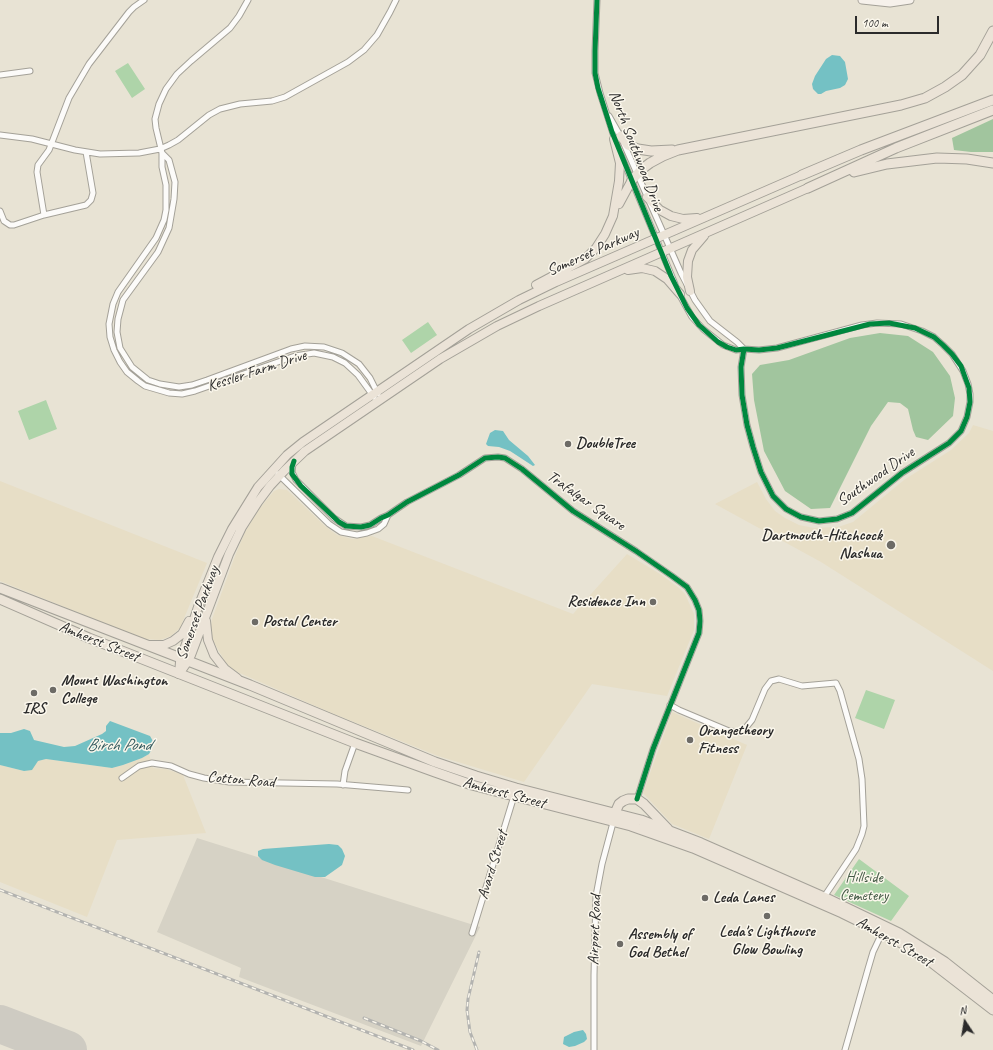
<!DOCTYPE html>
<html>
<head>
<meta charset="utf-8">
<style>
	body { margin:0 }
	#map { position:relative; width:993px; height:1050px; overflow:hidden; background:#e8e3d4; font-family:Caveat,sans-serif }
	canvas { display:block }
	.north { position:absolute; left:945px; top:1002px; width:40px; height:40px; -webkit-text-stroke:3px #fbf7ec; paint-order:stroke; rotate:348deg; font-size:11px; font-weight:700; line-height:16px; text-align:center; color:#2b2b2b }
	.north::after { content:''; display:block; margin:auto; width:14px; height:18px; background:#2b2b2b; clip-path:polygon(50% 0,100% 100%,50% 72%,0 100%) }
	.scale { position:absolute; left:855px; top:16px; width:84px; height:18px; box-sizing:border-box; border:2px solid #2b2b2b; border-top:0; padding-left:5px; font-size:12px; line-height:14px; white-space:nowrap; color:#2b2b2b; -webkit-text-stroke:3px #fbf7ec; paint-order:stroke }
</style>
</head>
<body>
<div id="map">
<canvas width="993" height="1050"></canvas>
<div class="north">N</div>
<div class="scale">100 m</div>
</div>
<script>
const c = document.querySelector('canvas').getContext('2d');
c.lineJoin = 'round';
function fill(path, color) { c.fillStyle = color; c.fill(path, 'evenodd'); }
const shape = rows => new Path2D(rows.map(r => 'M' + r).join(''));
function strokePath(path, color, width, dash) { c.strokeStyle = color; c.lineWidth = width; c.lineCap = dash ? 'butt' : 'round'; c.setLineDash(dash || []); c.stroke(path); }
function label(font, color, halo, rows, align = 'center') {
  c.font = font + ' Caveat,sans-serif'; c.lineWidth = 3; c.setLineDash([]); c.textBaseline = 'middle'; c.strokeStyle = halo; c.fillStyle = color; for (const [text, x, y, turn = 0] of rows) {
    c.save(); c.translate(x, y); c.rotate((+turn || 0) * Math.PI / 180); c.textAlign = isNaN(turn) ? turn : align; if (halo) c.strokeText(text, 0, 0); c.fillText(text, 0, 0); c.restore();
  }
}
const built = shape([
	[973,425,993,431,993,671,821,562,715,504,757,482,766,499,775,511,785,518,799,525,814,528,838,527,853,522,904,480,951,450,969,433],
	[0,481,207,563,180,628,171,636,160,640,144,639,0,581],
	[279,489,287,490,326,527,337,535,352,539,372,536,573,614,627,554,660,574,679,588,685,594,694,614,694,630,667,696,592,684,524,782,438,756,329,712,235,671,227,665,212,639,210,630,212,619,235,556,245,532,259,509,274,491],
	[672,712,747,745,709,839,672,824,643,793],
	[149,754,153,768,166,769,183,775,206,833,117,840,87,917,0,882,0,765,24,771,38,761,46,759,112,768,123,765,142,758]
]);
const industrial = shape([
	[197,838,480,927,421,1046,239,977,241,968,157,932]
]);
const green = shape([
	[128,63,145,89,132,98,115,71],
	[428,322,437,335,411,353,402,340],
	[46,400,57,429,29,440,18,411],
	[866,690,895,700,884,729,855,718],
	[859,859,909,896,891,921,834,895]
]);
const forest = shape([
	[993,119,993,152,971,152,954,150,952,138],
	[880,333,908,336,933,352,950,376,955,398,953,416,928,440,916,437,913,430,908,409,900,403,888,402,871,426,830,508,811,509,785,491,764,451,754,400,752,374,760,365,789,360,850,338]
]);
const water = shape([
	[832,55,840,56,845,62,848,79,845,85,840,88,826,91,821,94,818,94,813,89,812,84,815,76,826,59],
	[495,430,503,431,509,440,528,456,535,465,533,466,510,451,499,447,488,446,486,444,490,433],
	[110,721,150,736,154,743,153,747,149,754,142,758,123,765,112,768,46,759,38,761,32,770,24,771,0,765,0,733,11,733,24,729,30,731,34,740,64,747,75,746,102,734,106,731,106,726],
	[329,844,338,845,342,849,345,856,342,865,325,877,315,877,275,865,262,860,258,856,258,851,263,849],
	[583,1030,586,1034,587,1039,584,1042,575,1046,569,1047,563,1044,564,1037,574,1032]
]);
const runway = shape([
	[0,1024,68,1050]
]);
const street = shape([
	[248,0,239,16,230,28,191,61,177,74,166,89,159,104,155,119,156,128,162,153,162,167,166,185,166,210,164,220,156,238,118,292,113,304,109,324,110,337,114,350,120,362,127,372,138,381,145,386,169,393,182,394,195,391,295,356,314,353,333,357,345,363,358,375,374,397],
	[597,0,595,51,595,73,600,93,615,140],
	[0,75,30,71],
	[609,116,621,137],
	[0,135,32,139,75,150,100,154,139,153,160,149,169,145,178,140,209,115,220,109,240,104,272,101,285,97,348,62,364,50,377,35,390,12,396,0],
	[624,144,681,273,695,300,710,321,737,342,744,349],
	[162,153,169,160,175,182,174,199,169,228,158,252,123,300,118,319,117,332,120,348,132,367,148,380,160,384,179,387,192,385,207,380,291,349,305,346,324,347,342,353,359,364,370,378,378,394],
	[621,155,675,284],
	[0,211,4,221,10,225,14,225,44,215,86,205,91,200,93,193,86,152],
	[44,215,37,172,38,165,49,150,69,98,89,64,129,12,134,7,144,0],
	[678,292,692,317,703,329,723,345,736,350,744,349,759,350,777,348,862,325,877,323,901,324,922,331,934,337,943,345,952,354,963,371,968,384,970,394,970,402,967,417,961,431,949,443,902,473,852,513,837,519,819,521,801,517,786,509,773,496,761,472,753,447,747,425,742,395,741,367,744,349],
	[293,463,292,472,296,480,334,518,346,526,361,527,370,525,381,518,388,515,407,502,459,475,485,458,498,457,505,458,522,469,573,511,636,551,672,576,687,587,695,600,699,610,700,621,699,633,653,749,637,799],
	[278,474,329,524,341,532,357,535,367,533,378,529,384,524,388,515],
	[670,705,679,710,729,731,739,732,743,731,752,720,765,689,771,681,779,679,802,686,836,683,840,691,859,759,862,779,864,826,862,834,856,849,824,897],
	[122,778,139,766,152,763,171,766,189,774,204,778,229,782,337,784,408,790],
	[343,785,345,771,355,743],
	[472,933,514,796],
	[594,1050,594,975,596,896,602,864,614,819],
	[845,1050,868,969,873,952,882,933]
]);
const secondary = shape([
	[862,0,890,3,910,0]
]);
const primary = shape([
	[647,197,660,210,671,216,683,219,697,218],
	[619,204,632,180],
	[628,270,642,268,655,271,667,279,680,294],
	[536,285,585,259,596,248,605,234,613,216,619,181,620,163,614,139],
	[690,291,687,277,688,261,692,250,704,236],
	[206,621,208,640,214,655,225,669,237,678],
	[149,645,164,645,173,641,182,634,189,621],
	[179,674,180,662,198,607,218,557,232,529,258,487,287,455,303,442,469,329,519,300,556,282,802,175],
	[179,674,186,664,191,655,229,554,242,527,258,502,270,486,284,471,305,451,440,359,497,326,539,306,808,188]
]);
const highway = shape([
	[621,136,628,145,638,149,651,151,672,150],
	[854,172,887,164,937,158,967,159,993,163],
	[802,175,861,150,993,100],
	[632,180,642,169,650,163,663,156,678,150,901,105,925,98,945,87,962,75,980,55,993,31],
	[808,188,896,148,993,110],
	[0,588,250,685,435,762,476,776,516,788,641,820,701,843,824,897,899,933,945,962,993,1000],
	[0,599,89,638,355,743,435,772,472,785,514,796,631,826,693,848,842,913,893,938,927,959,993,1010],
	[615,813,619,804,623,801,628,799,637,799,644,804,668,829]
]);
const rail = shape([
	[0,890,413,1050],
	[364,1018,421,1041,438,1050],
	[477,1050,470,1032,467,1010,468,999,479,952]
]);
const cycleway = shape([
	[597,0,595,51,595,73,598,88,612,132,671,276,687,308,699,325,718,342,727,347,736,350,744,349,759,350,777,348,870,324,889,323,915,328,934,337,943,345,952,354,961,366,969,388,970,402,967,417,961,431,949,443,902,473,852,513,837,519,819,521,801,517,786,509,773,496,761,472,753,447,747,425,742,395,741,367,744,349],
	[294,461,292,467,292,474,301,486,339,522,346,526,361,527,370,525,381,518,388,515,407,502,459,475,485,458,498,457,505,458,522,469,573,511,636,551,672,576,687,587,695,600,699,610,700,621,699,633,653,749,637,799]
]);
const markers = [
	[568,444,4,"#6d6b66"],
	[891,545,5,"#6d6b66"],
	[653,602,4,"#6d6b66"],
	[255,622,4,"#6d6b66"],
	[53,690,4,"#6d6b66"],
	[34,693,4,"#6d6b66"],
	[690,740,4,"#6d6b66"],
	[705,898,4,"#6d6b66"],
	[767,916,4,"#6d6b66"],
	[620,944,4,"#6d6b66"]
];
const streetNames = [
	["North Southwood Drive",636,151,69],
	["Somerset Parkway",593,252,-24],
	["Kessler Farm Drive",257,371,-18],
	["Southwood Drive",876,477,-35],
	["Trafalgar Square",586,501,35],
	["Somerset Parkway",198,613,-70],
	["Amherst Street",99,642,22],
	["Cotton Road",241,780,5],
	["Amherst Street",504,793,15],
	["Avard Street",493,865,-73],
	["Airport Road",595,930,-88],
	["Amherst Street",894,942,30]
];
const poiNames = [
	["DoubleTree",576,444],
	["Dartmouth-Hitchcock",882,536,"right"],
	["Nashua",882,554,"right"],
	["Residence Inn",645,602,"right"],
	["Postal Center",263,622],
	["Mount Washington",61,681],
	["College",61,699],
	["IRS",34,709,"center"],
	["Orangetheory",698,731],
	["Fitness",698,749],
	["Leda Lanes",713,898],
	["Leda's Lighthouse",767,932,"center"],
	["Glow Bowling",767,950,"center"],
	["Assembly of",628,935],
	["God Bethel",628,953]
];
const parkNames = [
	["Hillside",864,878],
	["Cemetery",864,896]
];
const waterNames = [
	["Birch Pond",119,746]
];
fill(built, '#e7dec6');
fill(industrial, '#d6d2c5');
fill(green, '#aed4a9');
fill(forest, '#a1c59e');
fill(water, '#74c1c4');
strokePath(runway, '#cecbc2', 38);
strokePath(street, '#a4a198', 7);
strokePath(secondary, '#a4a198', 9);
strokePath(primary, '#a4a198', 10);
strokePath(highway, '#a4a198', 11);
strokePath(street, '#fcfbf9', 5);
strokePath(secondary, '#f6f1eb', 7);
strokePath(primary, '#ebe3d7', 8);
strokePath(highway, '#ebe3d7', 9);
strokePath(rail, '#b3b3b0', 3);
strokePath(rail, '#fbf7ec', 1.5, [4.5]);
strokePath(cycleway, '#00873e', 5);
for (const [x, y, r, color] of markers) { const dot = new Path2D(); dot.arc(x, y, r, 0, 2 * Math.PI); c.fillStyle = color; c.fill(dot); strokePath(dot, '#fbf7ec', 1.5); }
label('16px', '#2b2b2b', '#fbf7ec', streetNames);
label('bold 16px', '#2b2b2b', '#fbf7ec', poiNames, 'left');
label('16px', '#445a46', '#fbf7ec', parkNames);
label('italic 17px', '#335a5e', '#fbf7ec', waterNames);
</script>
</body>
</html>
